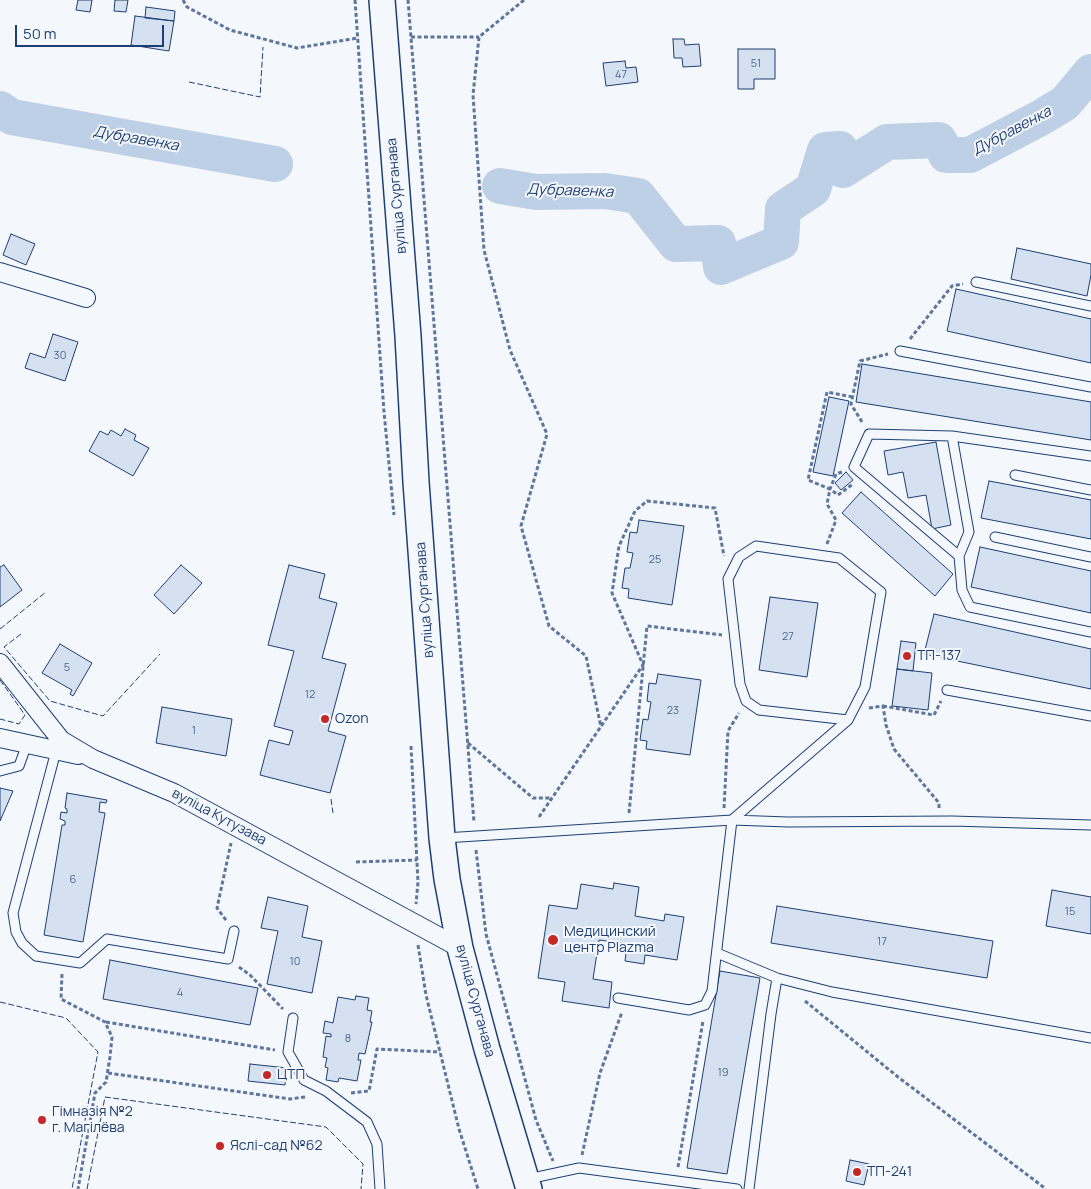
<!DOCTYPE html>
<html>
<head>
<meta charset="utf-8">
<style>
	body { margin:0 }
	#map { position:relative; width:1091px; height:1189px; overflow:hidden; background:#f4f7fb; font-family:Manrope,sans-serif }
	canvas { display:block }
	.scale { position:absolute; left:15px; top:25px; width:149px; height:22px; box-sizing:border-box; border:2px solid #1d3f73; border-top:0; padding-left:6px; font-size:15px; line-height:18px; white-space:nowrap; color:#1d3f73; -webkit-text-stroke:4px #f4f7fb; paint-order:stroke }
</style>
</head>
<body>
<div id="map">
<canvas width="1091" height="1189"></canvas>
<div class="scale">50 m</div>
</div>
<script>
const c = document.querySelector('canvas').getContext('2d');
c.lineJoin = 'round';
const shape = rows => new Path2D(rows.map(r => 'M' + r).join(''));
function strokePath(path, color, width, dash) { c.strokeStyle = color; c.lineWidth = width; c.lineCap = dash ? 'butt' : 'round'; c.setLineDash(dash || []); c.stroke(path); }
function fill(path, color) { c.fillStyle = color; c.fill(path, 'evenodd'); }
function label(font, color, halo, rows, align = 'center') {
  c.font = font + ' Manrope,sans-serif'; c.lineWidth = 4; c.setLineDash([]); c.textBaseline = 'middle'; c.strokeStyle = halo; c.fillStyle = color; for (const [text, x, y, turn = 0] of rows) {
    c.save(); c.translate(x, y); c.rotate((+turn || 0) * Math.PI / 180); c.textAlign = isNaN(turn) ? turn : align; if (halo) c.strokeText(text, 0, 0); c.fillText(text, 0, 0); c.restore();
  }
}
const river = shape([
	[0,109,12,117,275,164],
	[500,186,536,192,605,191,638,196,676,244,718,243,721,267,781,242,783,209,813,189,825,150,840,149,843,170,887,142,939,140,946,155,970,155,1042,117,1065,103,1091,72]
]);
const building = shape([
	[78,0,92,0,90,12,76,10,78,0],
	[115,0,128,0,126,12,114,11,115,0],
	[146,7,175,11,174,21,145,18,146,7],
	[135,16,174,21,169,51,131,45,135,16],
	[673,39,684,39,685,45,699,44,701,66,683,67,682,58,674,58,673,39],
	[738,49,775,49,775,79,754,79,754,89,738,89,738,49],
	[625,61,626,68,636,67,638,82,606,86,603,63,625,61],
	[11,234,35,244,26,265,3,255,11,234],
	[1017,248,1091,264,1091,275,1087,296,1011,279,1017,248],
	[956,289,1091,319,1091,363,947,331,956,289],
	[53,334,78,342,65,381,25,368,30,353,45,358,53,334],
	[862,364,1091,402,1091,440,856,402,862,364],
	[829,397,849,401,833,476,813,472,829,397],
	[125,429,136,435,134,440,149,448,133,476,89,451,100,431,108,435,111,430,121,436,125,429],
	[936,442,951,525,932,529,926,495,908,498,903,472,888,475,884,451,936,442],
	[846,472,853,480,841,490,835,483,846,472],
	[989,481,1091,500,1091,539,981,518,989,481],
	[861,492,953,574,935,596,842,513,861,492],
	[639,520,684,526,672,605,628,598,629,589,622,588,625,568,630,568,633,553,627,552,630,532,637,533,639,520],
	[980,547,1091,571,1091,613,971,587,980,547],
	[4,565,22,590,0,607,0,567,4,565],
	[181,565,202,583,174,614,154,595,181,565],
	[289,565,325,574,319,598,337,603,322,658,346,664,328,731,346,736,330,793,260,775,269,740,289,745,293,731,274,726,294,651,268,645,289,565],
	[770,597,818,603,807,677,759,670,770,597],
	[934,614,1091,649,1091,689,924,654,934,614],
	[901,641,916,643,913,671,897,669,901,641],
	[60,644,92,663,73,696,70,694,72,690,42,673,60,644],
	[897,669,932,673,928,710,892,706,897,669],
	[658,674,701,680,690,755,646,749,647,741,640,740,643,719,648,720,651,702,647,701,649,683,656,684,658,674],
	[162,707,232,719,226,756,156,743,162,707],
	[0,788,13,791,0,821,0,788],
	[67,793,107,800,106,803,100,802,99,812,105,813,83,942,44,935,62,825,65,825,65,821,60,819,61,812,67,813,67,809,65,808,67,793],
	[614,883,639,887,635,916,664,921,665,914,684,917,677,960,645,955,644,964,625,961,627,944,599,940,593,979,612,982,609,1008,562,1001,565,982,538,978,549,905,577,909,581,884,613,889,614,883],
	[1052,890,1091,897,1091,934,1046,926,1052,890],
	[268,897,308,906,302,937,322,941,312,993,267,984,278,931,261,928,268,897],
	[777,906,993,941,987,978,771,943,777,906],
	[110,960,258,988,250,1025,103,999,110,960],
	[720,971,760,978,727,1174,687,1168,720,971],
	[356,996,369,998,367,1010,372,1011,370,1022,372,1022,365,1054,359,1053,358,1060,361,1060,357,1081,339,1078,338,1082,326,1080,328,1068,325,1067,327,1058,323,1057,326,1036,331,1037,331,1034,323,1033,325,1021,333,1023,338,997,355,1000,356,996],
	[250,1064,287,1068,285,1085,248,1081,250,1064],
	[850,1160,869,1164,864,1185,846,1181,850,1160]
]);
const path = shape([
	[183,0,187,7,230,30,297,48,358,38],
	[355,0,384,412,394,515],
	[408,0,474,822],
	[524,0,479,37,473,95,484,250,510,350,547,434,521,526,549,626,586,656,601,727],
	[411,37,479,37],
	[910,339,952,286,963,284],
	[862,422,851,404,860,361,888,354],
	[842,472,836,474,830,489,838,495,853,484],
	[827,544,836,520,827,504,830,489,808,480,827,392,853,397],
	[883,706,934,715,941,701],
	[869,708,883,706,886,725,894,749,939,803,939,808],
	[468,743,533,798,552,798],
	[411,746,418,882,416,904],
	[724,808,728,731,739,713],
	[629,813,647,626,722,635],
	[539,817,643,665,612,593,619,546,635,511,647,501,715,508,724,556],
	[476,850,486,934,536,1120,553,1161],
	[356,862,417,860],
	[226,920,217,908,231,843],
	[418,945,426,995,459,1129,478,1189],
	[239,967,250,975,283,1009],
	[62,974,61,999,105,1022,112,1037,110,1057,106,1082,95,1093,78,1189],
	[805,1001,898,1077,1046,1189],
	[106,1022,275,1050],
	[108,1073,290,1099,305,1097],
	[351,1093,369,1091,377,1049,440,1052],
	[582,1155,600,1073,622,1012],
	[678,1167,703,1021]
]);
const service = shape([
	[976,282,1091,306],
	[900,351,1091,387],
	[952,436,969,532,959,556],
	[1091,456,952,436,869,434,854,467,959,556,962,590,970,607,1091,632],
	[1015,475,1091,490],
	[995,537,1091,557],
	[947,690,1091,716],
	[56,751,13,913,16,932,22,943,36,956,80,963,107,939,228,959,234,931],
	[0,771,19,766,27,744],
	[444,838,732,820,788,822,952,821,1091,825],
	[717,953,777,978],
	[618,998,689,1010,705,1005,712,991,732,820,848,720,865,687,881,592,839,558,756,546,739,557,728,579,740,684,746,701,759,710,848,720],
	[293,1018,288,1052,304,1080,326,1091,367,1122,377,1144,380,1189],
	[528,1179,579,1168,737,1189],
	[749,1189,771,1014,777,978,832,992,1091,1038]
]);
const minor = shape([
	[0,272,86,298],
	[0,663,61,740,93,759,174,793,460,948],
	[0,738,78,755]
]);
const secondary = shape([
	[382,0,408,336,416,482,442,838,447,879,460,948,487,1049,529,1189]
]);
const fence = shape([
	[189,82,260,97,263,47],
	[0,629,46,592],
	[21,634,4,647,50,701,103,716,160,654],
	[0,680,25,715,19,724,0,719],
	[331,799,333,813],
	[0,1002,66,1018,98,1052,72,1189],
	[87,1189,105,1097,326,1127,363,1164,361,1189]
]);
const markers = [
	[907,656,5,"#c62828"],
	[325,719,5,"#c62828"],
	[553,940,6,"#c62828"],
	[267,1075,5,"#c62828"],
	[42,1120,5,"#c62828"],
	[220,1146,5,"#c62828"],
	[857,1172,5,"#c62828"]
];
const numberNames = [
	["51",756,64],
	["47",621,75],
	["30",60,356],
	["25",655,560],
	["27",788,637],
	["5",67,668],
	["12",310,695],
	["23",673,711],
	["1",194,731],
	["6",73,880],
	["15",1070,912],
	["17",882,942],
	["10",295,962],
	["4",180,993],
	["8",348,1039],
	["19",723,1073]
];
const streetNames = [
	["вуліца Сурганава",397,196,-95],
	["вуліца Сурганава",425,600,-94],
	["вуліца Кутузава",219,817,28],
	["вуліца Сурганава",475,1001,75]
];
const poiNames = [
	["ТП-137",917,656],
	["Ozon",335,719],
	["Медицинский",564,932],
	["центр Plazma",564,948],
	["ЦТП",277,1075],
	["Гімназія №2",52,1112],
	["г. Магілёва",52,1128],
	["Яслі-сад №62",230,1146],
	["ТП-241",867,1172]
];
const waterNames = [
	["Дубравенка",1012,131,-28],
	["Дубравенка",136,139,10],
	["Дубравенка",570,191,2]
];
strokePath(river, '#bed0e5', 36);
fill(building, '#d5e0f0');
strokePath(building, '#1d3f73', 1);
strokePath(service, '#1d3f73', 11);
strokePath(minor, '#1d3f73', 20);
strokePath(secondary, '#1d3f73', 28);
strokePath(path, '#5e769c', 3, [4, 2.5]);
strokePath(service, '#f4f7fb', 9);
strokePath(minor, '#f4f7fb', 18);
strokePath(secondary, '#f4f7fb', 25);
strokePath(fence, '#1d3f73', 1, [6, 2.5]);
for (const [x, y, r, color] of markers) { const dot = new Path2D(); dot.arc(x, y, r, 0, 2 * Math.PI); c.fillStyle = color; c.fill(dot); strokePath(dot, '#f4f7fb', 2); }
label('11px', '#4b6792', null, numberNames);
label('14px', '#1d3f73', '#f4f7fb', streetNames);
label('14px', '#1d3f73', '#f4f7fb', poiNames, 'left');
label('italic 15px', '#1d3f73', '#f4f7fb', waterNames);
</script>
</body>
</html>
